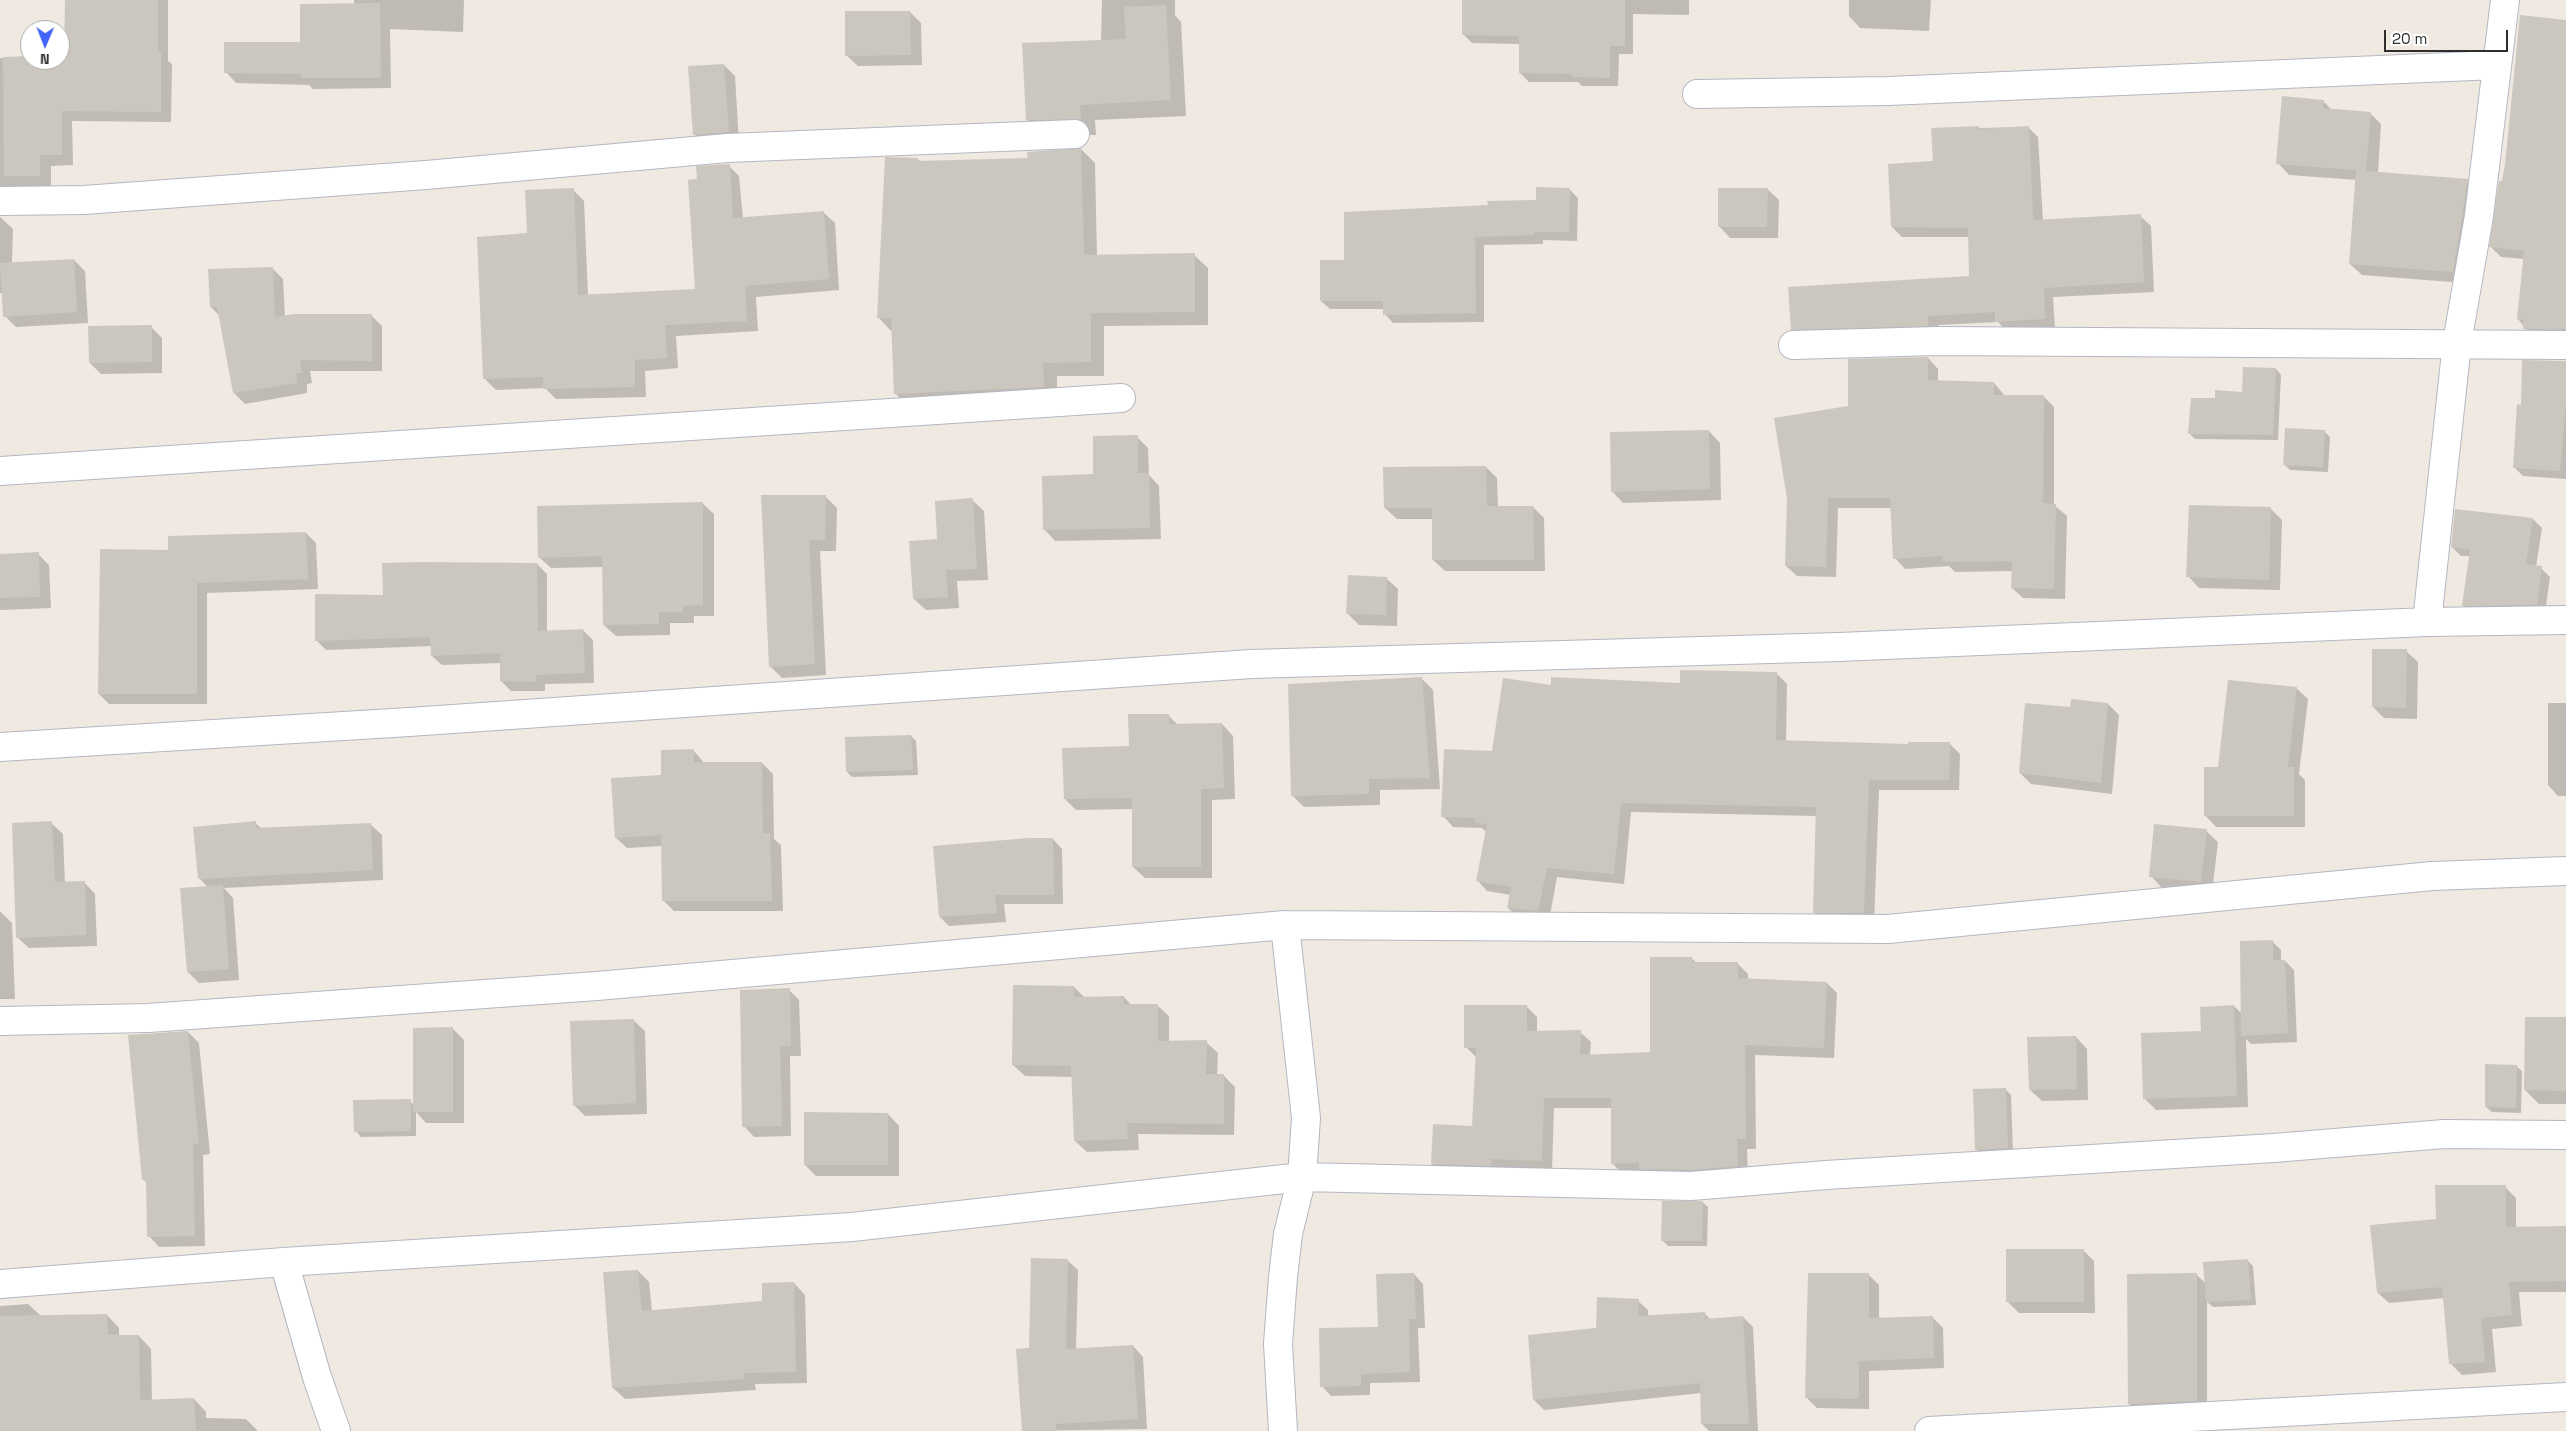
<!DOCTYPE html>
<html>
<head>
<meta charset="utf-8">
<style>
	body { margin:0 }
	#map { position:relative; width:2566px; height:1431px; overflow:hidden; background:#efe9e1; font-family:"Space Grotesk",sans-serif }
	canvas { display:block }
	.north { position:absolute; left:20px; top:20px; width:50px; height:50px; box-sizing:border-box; background:#fff; border:1px solid #ababab; border-radius:50%; rotate:181deg; font-size:14px; font-weight:700; line-height:20px; text-align:center; color:#2e2e2e }
	.north::after { content:''; display:block; margin:auto; width:18px; height:22px; background:#4264fb; clip-path:polygon(50% 0,100% 100%,50% 72%,0 100%) }
	.scale { position:absolute; left:2384px; top:30px; width:124px; height:22px; box-sizing:border-box; border:2px solid #2e2e2e; border-top:0; padding-left:6px; font-size:15px; line-height:18px; white-space:nowrap; color:#2e2e2e; -webkit-text-stroke:4px #fff; paint-order:stroke }
</style>
</head>
<body>
<div id="map">
<canvas width="2566" height="1431"></canvas>
<div class="north">N</div>
<div class="scale">20 m</div>
</div>
<script>
const c = document.querySelector('canvas').getContext('2d');
c.lineJoin = 'round';
function fill(path, color) { c.fillStyle = color; c.fill(path, 'evenodd'); }
const shape = rows => new Path2D(rows.map(r => 'M' + r).join(''));
function strokePath(path, color, width, dash) { c.strokeStyle = color; c.lineWidth = width; c.lineCap = dash ? 'butt' : 'round'; c.setLineDash(dash || []); c.stroke(path); }
const shadow = shape([
	[66,0,168,0,168,61,172,64,171,122,72,121,73,165,51,166,51,187,14,187,14,196,0,202,0,58,60,60,60,57,65,57],
	[354,0,464,0,463,32,390,29,391,88,313,89,309,85,236,83,226,72,302,43,354,5],
	[1102,0,1175,0,1175,15,1181,22,1186,116,1095,120,1096,135,1043,135,1027,120,1101,41],
	[1464,0,1689,0,1689,15,1633,14,1633,54,1619,54,1618,86,1582,86,1578,82,1529,82,1520,73,1520,44,1472,43,1463,34],
	[1849,0,1931,0,1929,31,1860,28,1849,16],
	[910,12,921,23,922,65,858,66,846,55],
	[2566,20,2566,339,2534,339,2518,319,2524,259,2501,257,2491,247,2503,183],
	[724,65,735,76,739,143,706,146,695,135],
	[2323,101,2332,110,2370,113,2381,124,2378,173,2467,180,2479,191,2464,283,2362,275,2350,264,2357,180,2289,175,2278,163],
	[2028,127,2038,137,2043,221,2140,216,2151,226,2154,292,2053,297,2055,329,2007,331,1998,322,1938,325,1938,335,1802,340,1792,329,1971,277,1970,237,1902,237,1892,227,1934,162,1933,129],
	[1081,149,1095,163,1097,256,1194,255,1208,268,1208,325,1104,326,1104,376,1057,376,1057,401,909,407,895,393,892,332,878,317,917,159,921,162,1029,159],
	[728,165,739,176,743,219,823,212,835,223,839,290,756,297,758,331,676,336,678,368,645,371,646,397,556,399,545,388,496,390,485,379,528,234,573,190,584,201,588,296,697,290,698,181],
	[1569,189,1578,198,1577,241,1543,240,1543,244,1484,245,1484,322,1393,323,1385,314,1384,309,1330,309,1321,301,1345,261,1489,206,1537,201],
	[1767,189,1779,200,1778,238,1730,238,1719,226],
	[0,217,13,229,12,263,74,260,85,271,88,323,16,327,5,316,3,293,0,293],
	[272,268,283,279,285,317,371,315,382,326,382,371,310,371,312,383,307,384,307,393,245,404,234,393,220,316,211,307],
	[151,327,162,338,162,373,101,374,90,363],
	[1928,358,1938,369,1938,382,1994,383,2005,396,2043,396,2054,407,2054,505,2067,516,2065,599,2023,598,2012,588,2013,571,1955,572,1949,566,1905,569,1895,558,1892,508,1838,508,1836,577,1797,576,1786,566,1849,407],
	[2566,362,2566,479,2523,476,2514,467,2523,406],
	[2276,369,2281,375,2278,440,2195,439,2190,434,2216,400,2243,393],
	[1709,431,1720,443,1721,500,1623,503,1612,491],
	[2324,431,2330,437,2328,472,2290,470,2284,464],
	[1137,437,1148,448,1149,475,1159,486,1161,539,1055,541,1044,529],
	[1486,467,1497,478,1498,507,1533,507,1544,518,1545,571,1445,571,1433,560,1433,519,1397,519,1385,508],
	[762,496,825,496,837,508,836,551,820,551,826,675,782,678,770,666],
	[972,500,984,511,988,580,957,581,959,608,926,610,914,599,938,540],
	[702,503,714,514,714,616,694,616,694,623,670,623,670,635,616,636,604,625,604,567,551,568,539,557],
	[2271,509,2282,520,2280,590,2199,588,2188,576],
	[2533,519,2542,528,2536,567,2541,568,2550,577,2545,613,2472,614,2463,605,2470,556,2461,556,2452,547],
	[306,533,316,543,318,589,207,593,207,704,109,704,99,694,170,552],
	[38,554,49,565,51,608,0,610,0,555],
	[537,564,547,574,547,632,583,630,593,640,594,683,545,684,545,691,511,691,501,681,501,663,442,665,432,656,432,646,326,650,316,640,384,596],
	[1386,578,1398,589,1397,626,1359,625,1348,614],
	[2406,651,2418,662,2417,719,2384,718,2373,707],
	[1776,673,1787,684,1786,742,1909,745,1950,744,1960,754,1959,790,1879,790,1874,923,1825,923,1815,912,1817,816,1631,812,1624,884,1557,877,1549,921,1519,918,1508,908,1511,895,1487,891,1477,880,1486,832,1482,828,1453,827,1443,816,1493,753,1552,686,1681,684],
	[1421,678,1433,690,1440,789,1380,790,1380,805,1304,807,1293,796],
	[2296,688,2308,699,2299,774,2305,780,2305,827,2216,827,2205,815,2220,768],
	[2548,703,2566,703,2566,796,2558,796,2548,785],
	[2108,704,2119,715,2112,794,2031,784,2020,773,2071,709],
	[1168,715,1178,725,1222,724,1233,736,1235,799,1212,800,1212,878,1145,878,1133,867,1133,809,1076,810,1065,799],
	[911,736,916,741,918,775,852,777,847,772],
	[694,751,705,764,762,763,773,774,774,839,781,845,783,911,674,911,663,900,662,846,627,848,616,838,663,776],
	[51,823,63,834,65,883,84,882,95,894,97,946,29,948,17,937],
	[255,823,262,829,371,825,382,835,383,880,224,888,233,898,239,980,199,983,188,972,208,887,199,878],
	[2206,831,2218,842,2212,892,2162,888,2151,876],
	[1053,839,1062,849,1063,904,1004,904,1006,922,949,926,940,917],
	[0,911,12,923,15,999,0,999],
	[2272,941,2281,950,2281,961,2285,961,2294,970,2297,1042,2251,1044,2246,1039,2248,1107,2156,1110,2144,1098,2203,1032,2234,1006,2242,1014],
	[1691,958,1697,963,1737,963,1748,974,1748,979,1827,983,1837,993,1834,1058,1755,1055,1756,1149,1747,1149,1748,1177,1623,1174,1612,1163,1612,1108,1554,1108,1552,1171,1443,1174,1432,1164,1473,1127,1477,1058,1466,1047,1527,1007,1537,1017,1537,1032,1580,1032,1591,1042,1590,1056,1651,1053],
	[1074,987,1085,998,1124,997,1131,1005,1157,1005,1169,1016,1169,1042,1206,1042,1218,1053,1217,1075,1224,1076,1235,1087,1234,1135,1138,1134,1139,1150,1087,1152,1075,1141,1073,1077,1025,1076,1013,1065],
	[789,990,799,1000,801,1056,790,1056,791,1136,754,1137,744,1126],
	[2566,1018,2566,1104,2539,1104,2525,1090],
	[633,1020,645,1031,647,1114,585,1116,574,1105],
	[452,1028,464,1040,464,1123,426,1123,416,1112,416,1136,361,1137,356,1131,410,1101,414,1105],
	[188,1032,199,1043,210,1154,203,1155,205,1246,159,1247,149,1236,148,1184,143,1179],
	[2076,1037,2087,1049,2088,1100,2042,1101,2030,1090],
	[2516,1066,2522,1071,2521,1113,2492,1112,2486,1107],
	[2005,1089,2011,1095,2013,1153,1981,1155,1976,1149],
	[888,1114,899,1126,899,1176,816,1176,805,1165],
	[2505,1187,2516,1198,2516,1228,2566,1228,2566,1292,2519,1292,2522,1326,2492,1329,2496,1372,2462,1375,2451,1364,2445,1298,2389,1303,2378,1293,2437,1220],
	[1702,1202,1708,1207,1707,1246,1668,1246,1662,1240],
	[2083,1250,2094,1261,2095,1313,2019,1313,2007,1301],
	[1067,1260,1078,1270,1076,1349,1133,1346,1143,1357,1147,1429,1024,1431,1030,1349],
	[2248,1261,2253,1266,2256,1305,2213,1307,2207,1302,2207,1411,2139,1414,2129,1404,2197,1275,2206,1284],
	[638,1271,649,1282,652,1311,763,1302,794,1283,805,1295,807,1383,755,1384,756,1390,625,1399,613,1388],
	[1414,1274,1423,1284,1425,1328,1418,1328,1420,1382,1370,1383,1370,1395,1331,1396,1322,1386,1379,1328],
	[1868,1274,1879,1285,1879,1319,1932,1317,1943,1328,1944,1368,1869,1371,1869,1409,1817,1408,1806,1397],
	[1638,1301,1648,1310,1648,1316,1704,1313,1711,1320,1743,1317,1753,1327,1758,1431,1709,1431,1702,1424,1701,1393,1544,1410,1534,1400,1597,1329],
	[28,1304,41,1316,107,1315,119,1328,119,1337,139,1336,151,1349,152,1401,194,1399,206,1412,206,1418,246,1419,258,1431,0,1431,0,1306]
]);
const building = shape([
	[65,0,158,0,158,52,161,52,161,112,62,111,62,155,40,155,40,176,4,176,3,57,30,56,30,60,60,60,60,56,64,56],
	[1462,0,1625,0,1625,46,1610,46,1610,78,1572,77,1572,74,1519,73,1519,36,1462,35],
	[380,3,381,78,301,78,301,74,224,73,224,42,300,42,300,4],
	[1166,5,1171,100,1080,105,1081,120,1026,120,1022,43,1126,39,1124,7],
	[845,11,910,11,911,55,845,56],
	[2520,15,2566,20,2566,329,2523,329,2523,320,2517,319,2524,251,2489,247,2499,181,2502,181,2505,164],
	[724,64,729,132,693,135,688,66],
	[2282,96,2324,100,2323,108,2371,112,2366,171,2468,179,2453,272,2349,264,2356,170,2276,164],
	[1979,126,1979,129,2029,126,2033,218,2035,220,2141,214,2144,282,2044,288,2045,319,1995,322,1995,312,1928,316,1928,326,1791,330,1788,287,1969,276,1968,228,1891,227,1888,164,1933,161,1931,128],
	[1081,148,1084,255,1195,253,1195,312,1091,313,1091,362,1043,363,1044,387,894,394,891,318,877,318,885,157,918,158,918,161,1028,158,1027,152],
	[730,164,733,218,824,211,829,279,745,286,747,321,665,325,667,358,635,360,635,387,543,389,543,377,483,379,477,237,527,233,525,190,574,188,578,295,695,289,688,180,697,179,696,166],
	[1536,187,1570,188,1569,232,1534,232,1534,235,1475,237,1476,313,1383,315,1383,301,1320,301,1320,260,1344,260,1344,212,1488,205,1487,201,1536,200],
	[1718,188,1768,188,1767,227,1718,227],
	[74,259,77,312,3,317,0,263],
	[273,267,275,317,294,314,372,314,372,361,300,360,302,373,296,373,297,383,233,393,217,307,210,307,208,269],
	[152,325,152,362,89,363,88,326],
	[1928,357,1928,380,1994,382,1994,395,2044,395,2043,503,2056,504,2054,589,2011,588,2012,561,1943,562,1943,556,1893,559,1890,498,1828,498,1826,567,1785,566,1787,499,1774,418,1848,406,1848,359],
	[2522,360,2566,361,2566,404,2560,471,2513,468,2517,404,2521,405],
	[2243,367,2276,368,2273,435,2188,434,2191,398,2215,398,2215,390,2242,392],
	[2285,428,2325,430,2323,467,2283,465],
	[1709,430,1710,489,1611,492,1610,432],
	[1138,435,1138,473,1149,473,1150,528,1043,530,1042,476,1093,474,1093,436],
	[1486,466,1487,506,1533,506,1534,560,1432,560,1432,508,1384,508,1383,467],
	[761,495,826,495,825,540,809,540,815,664,769,667],
	[973,498,977,569,946,570,948,597,913,599,909,541,937,539,935,501],
	[703,502,703,605,683,606,683,612,659,612,659,624,603,625,602,556,538,558,537,506],
	[2189,505,2271,507,2269,580,2186,577],
	[2455,509,2533,518,2526,564,2542,566,2537,605,2462,606,2470,549,2451,547],
	[306,532,308,579,197,583,197,694,98,694,100,549,168,550,168,536],
	[39,552,40,597,0,598,0,554],
	[421,562,537,563,538,631,583,629,585,673,536,675,536,682,500,681,500,653,431,656,430,637,315,641,315,594,383,595,382,563],
	[1348,575,1387,577,1386,615,1346,614],
	[2372,649,2407,649,2406,708,2372,707],
	[1680,670,1777,672,1776,740,1908,744,1908,742,1950,742,1949,780,1869,780,1864,913,1813,913,1816,807,1621,803,1614,874,1547,868,1538,911,1507,908,1511,887,1476,881,1487,824,1475,823,1475,818,1441,817,1444,749,1492,751,1503,678,1551,685,1551,677,1680,683],
	[1422,677,1430,778,1369,779,1369,794,1291,796,1288,684],
	[2228,680,2297,687,2288,767,2294,767,2294,816,2204,816,2204,767,2218,767],
	[2071,699,2108,703,2101,783,2019,773,2025,703,2070,707],
	[1128,714,1169,714,1169,724,1222,723,1224,788,1201,789,1201,867,1132,867,1132,798,1064,799,1062,748,1129,746],
	[911,735,913,770,846,772,845,737],
	[694,749,694,762,762,762,763,833,770,833,772,901,662,901,661,835,615,838,611,778,661,775,661,750],
	[52,821,55,882,85,881,86,935,16,938,12,823],
	[256,821,256,828,371,823,373,870,198,879,193,827],
	[2154,824,2207,829,2201,882,2149,877],
	[1029,838,1053,838,1054,895,995,895,997,913,939,917,933,846],
	[223,885,229,969,187,972,180,888],
	[2273,940,2273,960,2285,960,2288,1033,2241,1036,2240,941],
	[1650,957,1692,957,1692,962,1738,962,1738,978,1827,982,1824,1048,1745,1045,1746,1139,1737,1139,1738,1166,1691,1170,1639,1169,1639,1163,1611,1164,1611,1098,1544,1098,1542,1161,1491,1159,1491,1166,1431,1164,1433,1124,1472,1126,1476,1048,1464,1048,1464,1005,1527,1005,1527,1031,1581,1030,1580,1055,1650,1052],
	[1013,985,1074,986,1074,997,1124,996,1124,1004,1158,1004,1158,1041,1207,1040,1206,1074,1224,1074,1224,1124,1127,1123,1128,1139,1074,1141,1071,1066,1012,1065],
	[790,988,791,1046,780,1046,782,1126,742,1127,740,990],
	[2234,1005,2237,1096,2143,1099,2141,1033,2201,1031,2200,1007],
	[2525,1017,2566,1017,2566,1091,2524,1090],
	[634,1019,636,1103,573,1106,570,1021],
	[453,1027,453,1112,413,1112,413,1028],
	[188,1031,199,1144,193,1144,195,1236,147,1237,146,1180,142,1180,128,1035],
	[2076,1036,2077,1089,2029,1090,2027,1037],
	[2485,1064,2517,1065,2516,1108,2485,1107],
	[2006,1088,2008,1148,1975,1150,1973,1089],
	[411,1099,411,1131,354,1132,353,1100],
	[804,1112,888,1113,888,1165,804,1165],
	[2435,1185,2506,1185,2506,1227,2566,1226,2566,1281,2509,1282,2512,1315,2481,1318,2485,1362,2449,1364,2442,1287,2377,1293,2370,1225,2436,1219],
	[1662,1201,1703,1201,1702,1241,1661,1241],
	[2006,1249,2084,1249,2084,1302,2006,1302],
	[1031,1258,1068,1259,1066,1349,1133,1345,1138,1419,1056,1424,1056,1431,1022,1431,1016,1349,1029,1348],
	[2248,1259,2251,1300,2206,1302,2203,1262],
	[638,1270,642,1311,762,1301,762,1283,794,1282,796,1372,744,1373,745,1379,612,1388,603,1272],
	[1414,1273,1416,1319,1409,1319,1410,1372,1361,1374,1361,1386,1320,1387,1319,1328,1378,1327,1376,1274],
	[1808,1273,1869,1273,1869,1318,1933,1316,1934,1358,1859,1361,1859,1399,1805,1398],
	[2197,1273,2197,1401,2128,1404,2127,1274],
	[1597,1297,1639,1299,1638,1316,1705,1312,1705,1319,1743,1316,1749,1424,1701,1424,1700,1383,1533,1400,1528,1335,1596,1328],
	[107,1314,108,1335,139,1335,140,1400,194,1398,196,1431,0,1431,0,1316]
]);
const minor = shape([
	[1697,94,1888,91,2496,65],
	[0,201,84,200,426,175,727,148,1075,134],
	[1793,345,1937,341,2566,345],
	[0,471,1121,398],
	[2427,622,2457,343,2479,216,2505,0],
	[0,747,409,722,1251,664,1839,647,2427,622,2566,620],
	[0,1021,148,1018,597,986,1285,925,1888,929,2432,876,2566,871],
	[284,1262,317,1377,336,1431],
	[0,1284,284,1262,852,1227,1302,1177,1691,1186,1826,1175,2274,1148,2444,1134,2566,1135],
	[1283,1431,1278,1344,1283,1277,1288,1234,1302,1177,1306,1118,1285,925],
	[1929,1431,2566,1397]
]);
fill(shadow, '#0003');
fill(building, '#cbc7bf');
strokePath(minor, '#b4b7c1', 30);
strokePath(minor, '#fff', 28);
</script>
</body>
</html>
